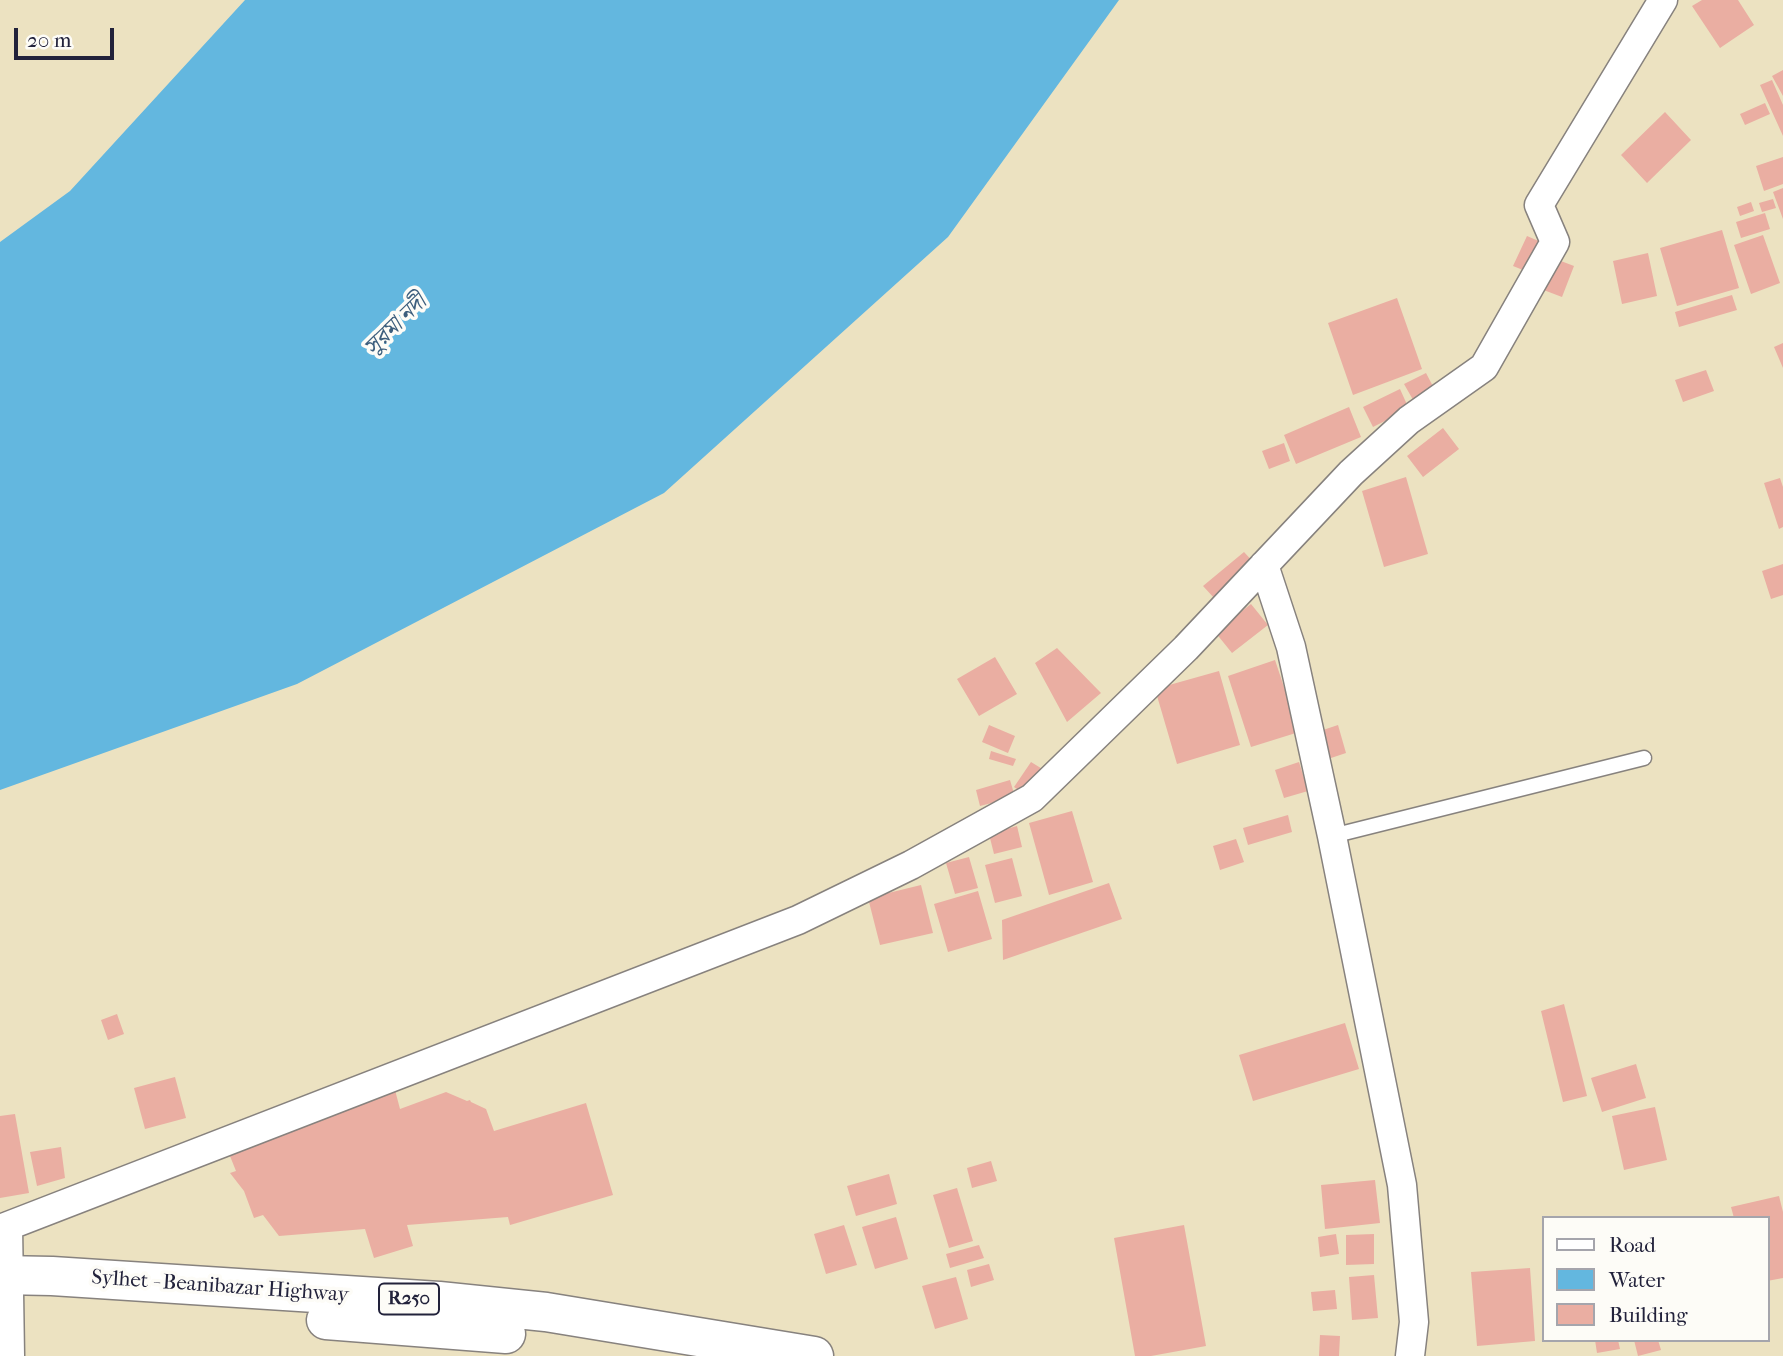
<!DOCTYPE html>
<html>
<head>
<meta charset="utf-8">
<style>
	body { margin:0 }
	#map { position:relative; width:1783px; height:1356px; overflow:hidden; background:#ece2c1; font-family:"IM FELL French Canon",serif }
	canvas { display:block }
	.legend { position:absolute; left:1542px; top:1216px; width:228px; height:126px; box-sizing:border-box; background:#fdfcf7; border:2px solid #a5a5ac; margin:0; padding:9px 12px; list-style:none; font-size:21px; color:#22223b }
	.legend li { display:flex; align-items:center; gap:14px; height:35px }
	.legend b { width:35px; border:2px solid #a5a5ac }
	.scale { position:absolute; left:14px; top:28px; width:100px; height:32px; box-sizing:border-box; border:4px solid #22223b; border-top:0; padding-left:9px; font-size:21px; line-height:24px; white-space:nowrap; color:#22223b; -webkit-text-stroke:5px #fdfcf7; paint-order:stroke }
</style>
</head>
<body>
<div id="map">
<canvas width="1783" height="1356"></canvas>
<ul class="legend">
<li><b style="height:9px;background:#fff"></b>Road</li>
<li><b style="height:19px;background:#63b7df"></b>Water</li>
<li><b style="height:19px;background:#eaaea2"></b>Building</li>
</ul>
<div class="scale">20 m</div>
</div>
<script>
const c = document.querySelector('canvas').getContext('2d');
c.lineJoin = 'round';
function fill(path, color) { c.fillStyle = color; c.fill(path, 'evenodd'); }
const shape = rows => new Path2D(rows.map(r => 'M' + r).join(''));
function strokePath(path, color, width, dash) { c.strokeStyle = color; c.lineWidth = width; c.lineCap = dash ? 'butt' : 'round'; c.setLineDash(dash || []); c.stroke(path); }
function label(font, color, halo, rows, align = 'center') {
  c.font = font + ' "IM FELL French Canon","Noto Serif Bengali",serif'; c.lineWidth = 7; c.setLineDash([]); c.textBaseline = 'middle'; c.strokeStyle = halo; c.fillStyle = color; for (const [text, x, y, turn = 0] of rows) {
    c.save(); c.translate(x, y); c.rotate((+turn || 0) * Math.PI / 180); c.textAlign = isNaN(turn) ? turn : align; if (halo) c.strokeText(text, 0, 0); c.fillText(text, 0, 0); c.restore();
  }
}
const water = shape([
	[245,0,1119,0,948,237,664,493,297,684,0,790,0,242,70,191]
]);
const building = shape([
	[1702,0,1738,0,1754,25,1720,48,1692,6],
	[1783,70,1783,96,1772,76],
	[1772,80,1783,105,1783,136,1760,85],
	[1765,103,1770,114,1745,125,1740,114],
	[1665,112,1691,140,1647,183,1621,155],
	[1783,157,1783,184,1764,191,1756,166],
	[1783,188,1783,219,1773,192],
	[1773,199,1776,208,1762,212,1759,203],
	[1751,202,1754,211,1740,216,1737,207],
	[1765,213,1770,229,1741,238,1736,222],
	[1722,230,1739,288,1677,306,1660,248],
	[1763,235,1780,283,1751,294,1734,245],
	[1527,236,1541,242,1528,272,1513,266],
	[1648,253,1657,296,1622,304,1613,261],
	[1553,258,1574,266,1562,297,1541,289],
	[1732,295,1737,310,1679,327,1675,312],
	[1397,298,1422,369,1353,395,1328,323],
	[1783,343,1783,368,1774,347],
	[1706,370,1714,391,1683,402,1675,380],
	[1426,373,1437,394,1416,405,1404,384],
	[1400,389,1409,409,1373,427,1363,407],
	[1349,407,1361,437,1296,464,1284,435],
	[1443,428,1459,449,1423,477,1407,456],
	[1284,443,1290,461,1269,469,1262,451],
	[1406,477,1428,554,1384,567,1362,491],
	[1780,478,1783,487,1783,527,1779,529,1764,483],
	[1244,552,1256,565,1215,599,1203,586],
	[1783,564,1783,595,1771,599,1762,571],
	[1251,604,1268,625,1232,653,1215,632],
	[1057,648,1101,693,1067,722,1035,663],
	[995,657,1017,694,979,716,957,679],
	[1275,660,1299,732,1251,747,1228,676],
	[1219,671,1240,745,1177,764,1155,689],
	[989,725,1015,736,1008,753,982,742],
	[1338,725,1346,753,1325,760,1317,732],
	[991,751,1016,759,1013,766,989,759],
	[1031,762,1044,770,1027,796,1014,787],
	[1299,762,1308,791,1284,798,1275,770],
	[1010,780,1015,797,980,806,976,790],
	[1072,811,1093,882,1049,895,1029,823],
	[1288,815,1292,832,1248,845,1243,828],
	[1017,826,1022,847,994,854,989,834],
	[1236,839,1244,862,1220,870,1213,846],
	[969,857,978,888,955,894,946,863],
	[1012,858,1022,896,995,903,985,865],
	[1109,883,1122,919,1003,960,1002,920],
	[921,885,933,933,880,945,868,898],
	[978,891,992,939,948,952,934,904],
	[1564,1004,1587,1096,1563,1102,1541,1011],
	[117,1014,124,1034,108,1040,101,1020],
	[1345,1023,1359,1069,1253,1101,1239,1055],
	[1636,1064,1646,1098,1602,1112,1591,1078],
	[175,1077,186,1118,145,1129,134,1088],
	[395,1090,400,1109,446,1092,467,1101,470,1100,471,1102,486,1109,494,1131,586,1103,613,1195,510,1225,508,1217,407,1225,413,1246,374,1258,365,1229,279,1236,263,1215,254,1218,244,1191,230,1173,236,1171,230,1156],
	[1655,1107,1667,1160,1624,1170,1612,1116],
	[15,1114,29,1193,0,1198,0,1116],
	[61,1147,65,1178,37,1186,30,1152],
	[991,1161,997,1181,972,1188,967,1168],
	[889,1174,897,1204,856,1216,847,1186],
	[1375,1180,1380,1223,1325,1229,1321,1185],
	[957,1188,973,1241,949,1248,933,1195],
	[1779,1196,1783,1212,1783,1278,1767,1281,1767,1218,1734,1218,1731,1207],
	[896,1217,908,1259,875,1269,862,1227],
	[844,1225,857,1265,826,1274,814,1234],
	[1184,1225,1206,1346,1151,1356,1135,1356,1114,1238],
	[1336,1234,1339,1254,1320,1257,1318,1237],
	[1374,1234,1374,1264,1346,1265,1346,1235],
	[979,1245,984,1258,950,1268,946,1254],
	[989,1264,994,1280,971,1287,967,1270],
	[1530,1268,1535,1341,1477,1346,1471,1272],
	[1374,1275,1378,1318,1352,1320,1349,1277],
	[956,1277,968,1319,935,1329,922,1286],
	[1335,1290,1337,1309,1313,1311,1311,1292],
	[1320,1335,1340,1336,1339,1356,1319,1356],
	[1595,1340,1618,1340,1620,1349,1597,1353],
	[1634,1340,1658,1340,1661,1350,1638,1356]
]);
const service = shape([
	[1332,836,1644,758]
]);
const minor = shape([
	[1264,565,1291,647,1332,836,1402,1185,1414,1322,1410,1356],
	[8,1226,10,1356],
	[0,1229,798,920,911,865,1032,798,1186,648,1351,473,1409,420,1484,367,1555,242,1539,205,1663,0]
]);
const primary = shape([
	[0,1275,52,1276,439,1301,546,1312,814,1356],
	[326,1320,506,1334]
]);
const shields = [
	[409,1299,60]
];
const shieldNames = [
	["R250",409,1299]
];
const streetNames = [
	["Sylhet - Beanibazar Highway",220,1287,4]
];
const waterNames = [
	["সুরমা নদী",396,326,-44]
];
fill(water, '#63b7df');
fill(building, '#eaaea2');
strokePath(service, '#87827e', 17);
strokePath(minor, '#87827e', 31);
strokePath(primary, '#87827e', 41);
strokePath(service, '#fff', 14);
strokePath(minor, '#fff', 28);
strokePath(primary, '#fff', 38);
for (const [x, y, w] of shields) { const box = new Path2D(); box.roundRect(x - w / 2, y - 15.5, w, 31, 5); c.fillStyle = '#fdfcf7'; c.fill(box); strokePath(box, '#22223b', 2); }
label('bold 19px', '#22223b', null, shieldNames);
label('21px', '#22223b', '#fdfcf7', streetNames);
label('italic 23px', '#3c5e7d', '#fdfcf7', waterNames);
</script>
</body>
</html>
